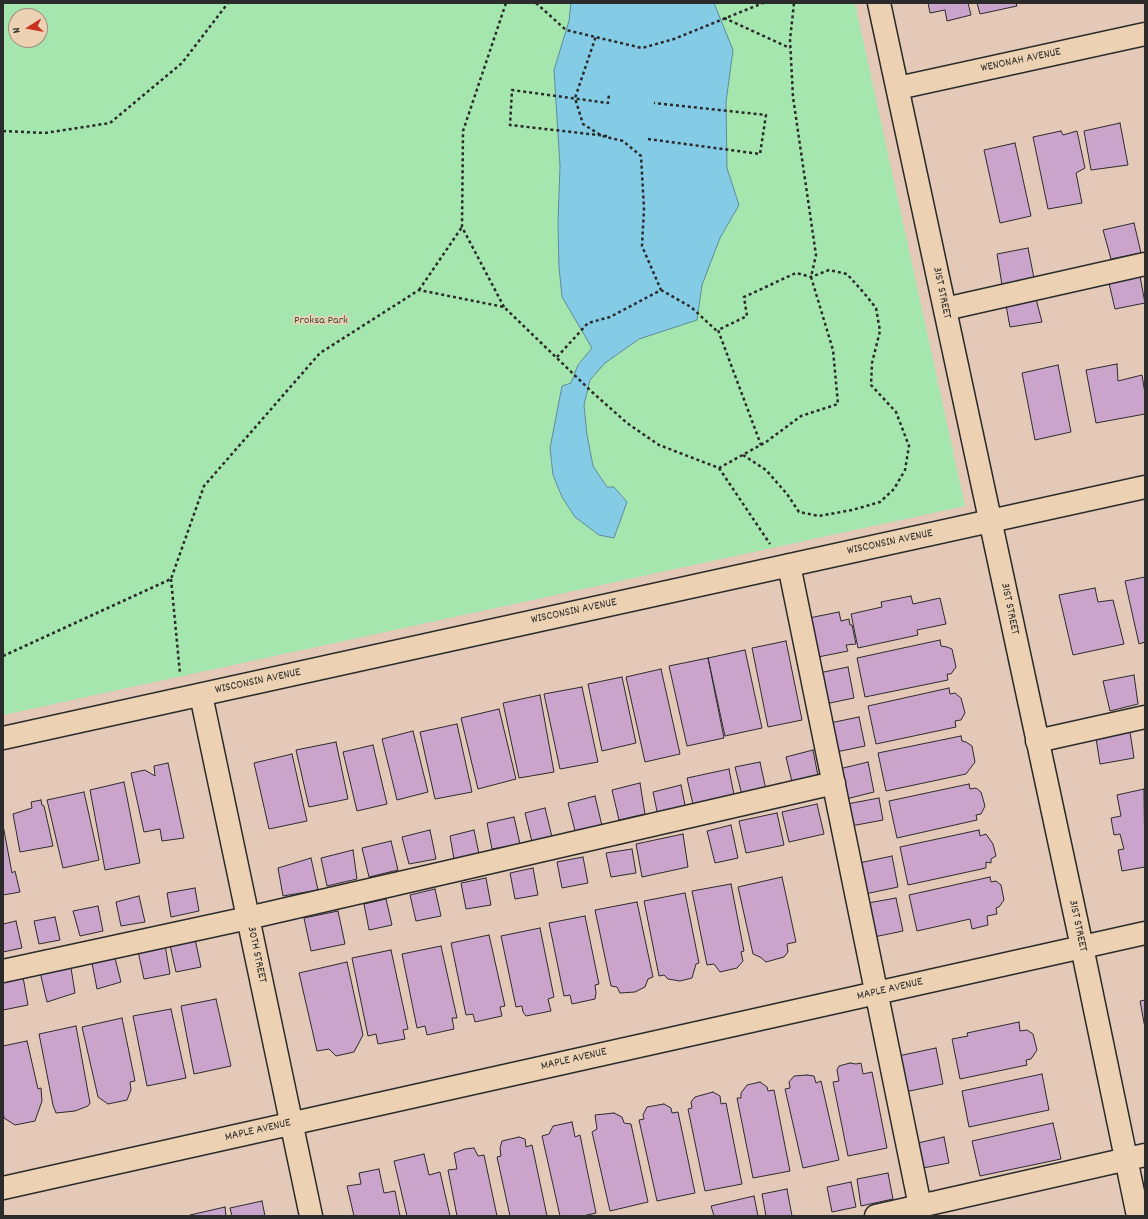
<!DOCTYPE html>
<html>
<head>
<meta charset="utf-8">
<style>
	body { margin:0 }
	#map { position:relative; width:1148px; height:1219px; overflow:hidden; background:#e5c9b8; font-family:Dekko,sans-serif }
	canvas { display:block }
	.frame { position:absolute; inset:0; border:4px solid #2b2b2b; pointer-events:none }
	.north { position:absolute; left:8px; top:8px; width:40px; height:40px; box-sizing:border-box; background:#ecd2b3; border:1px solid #9f8f7d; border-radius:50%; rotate:259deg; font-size:11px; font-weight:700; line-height:16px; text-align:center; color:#2b2b2b }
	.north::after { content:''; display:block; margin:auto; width:14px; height:18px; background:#c8321e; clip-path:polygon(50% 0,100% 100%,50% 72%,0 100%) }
</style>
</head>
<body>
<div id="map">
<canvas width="1148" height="1219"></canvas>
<div class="frame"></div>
<div class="north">N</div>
</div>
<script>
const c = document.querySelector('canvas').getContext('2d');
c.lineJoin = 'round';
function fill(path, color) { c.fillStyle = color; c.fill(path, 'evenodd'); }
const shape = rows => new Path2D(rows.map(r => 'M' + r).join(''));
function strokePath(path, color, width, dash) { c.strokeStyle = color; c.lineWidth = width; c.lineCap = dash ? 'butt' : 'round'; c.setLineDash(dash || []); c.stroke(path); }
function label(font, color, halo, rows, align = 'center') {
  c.font = font + ' Dekko,sans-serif'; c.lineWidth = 3.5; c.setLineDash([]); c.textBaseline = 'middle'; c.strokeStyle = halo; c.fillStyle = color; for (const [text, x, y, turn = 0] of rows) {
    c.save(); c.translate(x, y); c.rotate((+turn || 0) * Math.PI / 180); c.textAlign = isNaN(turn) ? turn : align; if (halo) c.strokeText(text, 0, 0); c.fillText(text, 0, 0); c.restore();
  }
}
const green = shape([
	[3,3,855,3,965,506,3,715],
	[16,16,40,16,40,40,16,40]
]);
const water = shape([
	[571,3,714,3,733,50,726,102,727,168,739,205,720,238,702,285,697,320,639,339,605,363,590,380,584,405,587,435,593,466,607,487,614,487,627,502,614,538,599,535,575,517,562,497,553,475,550,448,562,386,571,383,578,365,592,348,562,297,559,267,558,223,560,166,554,70,569,21,571,3]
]);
const building = shape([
	[928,3,968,3,971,15,947,21,945,10,930,13,928,3],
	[977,3,1016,3,1017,6,980,14,977,3],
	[1120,123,1128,165,1091,170,1084,131,1120,123],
	[1061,131,1063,135,1077,131,1085,168,1076,173,1082,203,1048,209,1033,137,1061,131],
	[1015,143,1031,216,1000,223,984,150,1015,143],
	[1134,223,1141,253,1111,259,1103,230,1134,223],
	[1028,248,1034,278,1002,285,997,254,1028,248],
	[1139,271,1145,303,1115,309,1108,279,1139,271],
	[1035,295,1042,322,1010,327,1005,300,1035,295],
	[1117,364,1118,381,1142,375,1145,393,1145,414,1096,423,1086,370,1117,364],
	[1058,365,1071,432,1035,440,1022,373,1058,365],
	[1145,577,1145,642,1139,644,1125,581,1145,577],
	[1095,588,1098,602,1113,600,1124,644,1073,655,1059,595,1095,588],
	[911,596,913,604,940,598,946,624,917,630,918,635,858,648,851,614,882,607,881,602,911,596],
	[839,612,841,621,849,619,850,625,852,625,856,644,846,645,848,651,818,657,809,618,839,612],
	[940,640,941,646,947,647,952,649,956,667,951,674,947,674,948,680,865,697,857,658,940,640],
	[786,641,802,720,768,727,752,648,786,641],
	[745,650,762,728,725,736,708,658,745,650],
	[708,658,724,738,687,746,669,666,708,658],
	[848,667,854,698,825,704,819,673,848,667],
	[661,669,680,754,645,762,626,677,661,669],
	[1134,675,1138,704,1110,711,1103,681,1134,675],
	[622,677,636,743,602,751,588,684,622,677],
	[582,687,598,762,560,769,544,694,582,687],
	[949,688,950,694,955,693,961,698,965,713,961,720,955,721,956,727,876,744,868,706,949,688],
	[540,695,554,772,519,778,503,703,540,695],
	[499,709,516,779,478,789,461,718,499,709],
	[859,717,865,746,836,752,830,723,859,717],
	[457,724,472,792,435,799,420,732,457,724],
	[413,731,428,792,397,800,382,739,413,731],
	[1130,732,1134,758,1100,764,1096,738,1130,732],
	[961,736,962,741,966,742,972,746,975,762,966,774,886,791,878,753,961,736],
	[336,742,348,799,309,807,296,750,336,742],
	[373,745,387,804,357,811,343,752,373,745],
	[813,750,818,776,792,782,786,757,813,750],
	[292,754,307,821,269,829,254,763,292,754],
	[760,762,766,790,742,795,735,767,760,762],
	[868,762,874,792,846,799,839,769,868,762],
	[168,763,184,838,162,841,160,829,144,832,131,773,145,770,155,776,154,766,168,763],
	[729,769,735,800,694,809,687,778,729,769],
	[124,782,140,863,105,870,90,790,124,782],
	[640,783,645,814,619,820,612,790,640,783],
	[969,784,970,789,976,788,981,792,985,806,981,814,976,815,977,820,897,838,889,801,969,784],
	[681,785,686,810,658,816,653,792,681,785],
	[1144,789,1145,867,1122,871,1118,850,1124,849,1120,834,1114,835,1111,818,1121,816,1117,795,1144,789],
	[84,792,99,860,63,868,47,800,84,792],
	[595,796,602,826,575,831,568,803,595,796],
	[879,798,883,820,851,826,847,804,879,798],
	[41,800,42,805,44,806,53,846,20,852,13,814,32,808,31,802,41,800],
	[817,804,824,834,789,842,782,812,817,804],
	[545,808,552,837,532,842,525,813,545,808],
	[777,813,784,845,746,853,739,821,777,813],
	[514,817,520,844,492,849,487,823,514,817],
	[3,825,12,873,15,871,20,892,3,895,3,825],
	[731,825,738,858,715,863,707,831,731,825],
	[430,830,436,859,409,864,402,837,430,830],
	[474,830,479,854,454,859,450,836,474,830],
	[979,830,980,836,986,834,993,844,996,856,991,859,991,863,986,862,986,868,908,885,900,847,979,830],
	[683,834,688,867,642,877,636,844,683,834],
	[391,841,398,870,369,877,362,848,391,841],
	[632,849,636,873,611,877,606,853,632,849],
	[353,850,357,879,327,886,321,858,353,850],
	[892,856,898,887,865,894,859,863,892,856],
	[583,857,588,883,562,888,557,862,583,857],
	[311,858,318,890,283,896,278,868,311,858],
	[533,868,538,895,515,899,510,873,533,868],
	[782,877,796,942,787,944,788,952,784,957,766,962,760,957,753,954,738,887,782,877],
	[990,877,991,882,996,881,1001,885,1004,900,999,907,996,908,997,914,987,916,988,925,972,929,970,919,917,931,909,895,990,877],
	[486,878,491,905,466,909,461,883,486,878],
	[731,884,744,951,741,952,743,961,737,968,720,972,714,964,707,965,692,891,731,884],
	[195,888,199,911,171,917,167,893,195,888],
	[435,889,441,916,416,921,410,895,435,889],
	[685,893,699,963,696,964,692,978,680,981,668,979,664,975,659,976,644,901,685,893],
	[139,896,145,922,121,926,116,902,139,896],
	[896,898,903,931,874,937,868,903,896,898],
	[386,899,392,925,369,930,364,904,386,899],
	[637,902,653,977,648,979,645,987,635,992,620,993,617,987,611,986,595,910,637,902],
	[98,906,103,931,80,936,73,911,98,906],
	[338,911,345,944,311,951,304,918,338,911],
	[585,916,599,984,595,985,596,993,595,999,572,1004,570,995,564,996,549,923,585,916],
	[55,917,60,940,39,944,34,921,55,917],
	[16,921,22,948,3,952,3,924,16,921],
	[540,928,554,997,548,999,551,1011,526,1016,523,1012,522,1006,516,1007,501,936,540,928],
	[489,935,505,1006,500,1007,502,1016,475,1022,473,1014,466,1015,451,943,489,935],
	[195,939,201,967,176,972,170,945,195,939],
	[165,945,170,974,144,979,138,951,165,945],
	[441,946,457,1018,452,1018,454,1029,427,1035,425,1026,417,1028,402,954,441,946],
	[391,950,408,1029,403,1030,405,1039,378,1044,376,1034,368,1036,352,958,391,950],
	[115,958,121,982,97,989,92,963,115,958],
	[347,962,363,1035,354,1052,336,1056,329,1049,317,1051,299,973,347,962],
	[71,968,75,993,47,1002,40,972,71,968],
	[23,977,28,1005,3,1010,3,981,23,977],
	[216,999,231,1066,194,1074,181,1006,216,999],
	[1145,1000,1145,1028,1140,1001,1145,1000],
	[171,1009,186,1078,147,1086,133,1016,171,1009],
	[122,1018,135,1081,130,1082,131,1090,127,1100,108,1104,98,1097,82,1027,122,1018],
	[1019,1022,1020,1031,1027,1030,1033,1034,1037,1050,1031,1059,1026,1060,1027,1065,960,1079,952,1039,968,1036,967,1033,1019,1022],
	[76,1026,90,1103,88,1106,75,1111,56,1113,53,1105,39,1034,76,1026],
	[27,1041,38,1089,41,1088,42,1101,35,1121,15,1125,4,1118,3,1112,3,1046,27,1041],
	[936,1048,943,1084,905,1092,898,1056,936,1048],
	[850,1063,856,1064,861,1063,863,1074,872,1072,887,1148,848,1156,833,1082,839,1081,837,1070,839,1066,850,1063],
	[1042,1074,1049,1110,969,1127,962,1091,1042,1074],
	[807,1075,814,1076,816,1083,821,1081,839,1160,803,1168,785,1089,790,1088,789,1082,794,1076,807,1075],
	[760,1082,767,1087,768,1091,774,1090,790,1171,753,1178,737,1098,741,1098,741,1093,747,1085,760,1082],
	[713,1092,720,1096,721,1104,726,1103,742,1184,705,1191,688,1109,692,1108,691,1102,695,1097,713,1092],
	[664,1104,671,1108,672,1113,678,1112,695,1193,657,1201,639,1120,644,1119,643,1115,647,1107,664,1104],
	[614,1113,622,1117,624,1123,631,1124,648,1202,610,1211,592,1132,597,1129,595,1115,614,1113],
	[572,1122,575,1137,580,1135,596,1213,583,1216,560,1216,542,1136,549,1134,553,1126,572,1122],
	[1053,1123,1061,1159,980,1176,972,1141,1053,1123],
	[519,1137,525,1139,526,1147,532,1145,547,1216,510,1216,497,1157,501,1156,500,1148,502,1141,519,1137],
	[944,1137,949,1163,923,1168,918,1143,944,1137],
	[474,1148,478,1156,484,1155,497,1216,457,1216,448,1170,457,1169,454,1153,465,1149,474,1148],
	[424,1154,429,1175,440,1172,450,1216,407,1216,394,1161,424,1154],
	[379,1169,384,1193,395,1191,400,1216,354,1216,347,1186,361,1184,359,1173,379,1169],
	[888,1173,893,1199,861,1206,857,1179,888,1173],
	[851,1182,856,1207,832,1212,827,1187,851,1182],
	[787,1189,792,1216,766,1216,762,1194,787,1189],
	[754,1196,758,1216,714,1216,711,1206,754,1196],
	[262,1201,265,1216,232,1216,230,1208,262,1201],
	[225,1207,226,1216,190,1216,190,1215,225,1207]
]);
const path = shape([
	[536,3,566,30,642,48,674,39,763,3],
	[724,18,790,48],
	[3,131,45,133,110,123,182,63,228,3],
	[648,139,760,154,766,115,654,103],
	[419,290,462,227],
	[661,290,691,307,718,332],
	[504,307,462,227,463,131,506,3],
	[557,357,588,323,610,317,661,290,642,246,644,209,641,156,623,141,602,136,583,124,575,98,596,36],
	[743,455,766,470,787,494,799,512,819,516,852,510,880,502,894,489,905,470,909,446,896,412,871,385,872,363,880,331,876,308,864,293,847,274,829,270,811,277,796,273,744,297,747,316,718,330,761,445],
	[719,468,770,544],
	[171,579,180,674],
	[3,656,171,579,204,486,320,353,419,290,504,307,592,392,627,423,659,445,719,468,766,442,801,416,838,404,833,350,811,277,816,255,793,97,790,40,794,3]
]);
const minor = shape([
	[879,3,1082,947,1138,1216],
	[898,88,1145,34],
	[945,309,1145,264],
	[789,565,920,1206],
	[201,695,311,1216],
	[3,738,1145,487],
	[1037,741,1145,717],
	[3,971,248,918,834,783],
	[3,1188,1145,933],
	[876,1216,1145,1155]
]);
const pathBridge = shape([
	[607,136,510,125,512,90,608,103,609,94]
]);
const streetNames = [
	["WENONAH AVENUE",1021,61,-12],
	["31ST STREET",941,293,78],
	["WISCONSIN AVENUE",890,543,-12],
	["31ST STREET",1009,609,78],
	["WISCONSIN AVENUE",574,612,-12],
	["WISCONSIN AVENUE",258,682,-12],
	["31ST STREET",1077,926,78],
	["30TH STREET",256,955,78],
	["MAPLE AVENUE",890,990,-13],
	["MAPLE AVENUE",574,1060,-13],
	["MAPLE AVENUE",258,1131,-13]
];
const parkNames = [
	["Proksa Park",321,321]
];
fill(green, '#a5e6ae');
fill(water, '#84cbe6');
strokePath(water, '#608b9b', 1);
fill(building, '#cba4cb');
strokePath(building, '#2b2b2b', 1);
strokePath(minor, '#2b2b2b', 25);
strokePath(path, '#2b2b2b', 2.5, [3, 3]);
strokePath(minor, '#ecd2b3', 22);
strokePath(pathBridge, '#2b2b2b', 2.5, [3, 3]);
label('12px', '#2b2b2b', '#ecd2b3', streetNames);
label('12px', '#3d473f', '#ecd2b3', parkNames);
</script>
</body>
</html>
